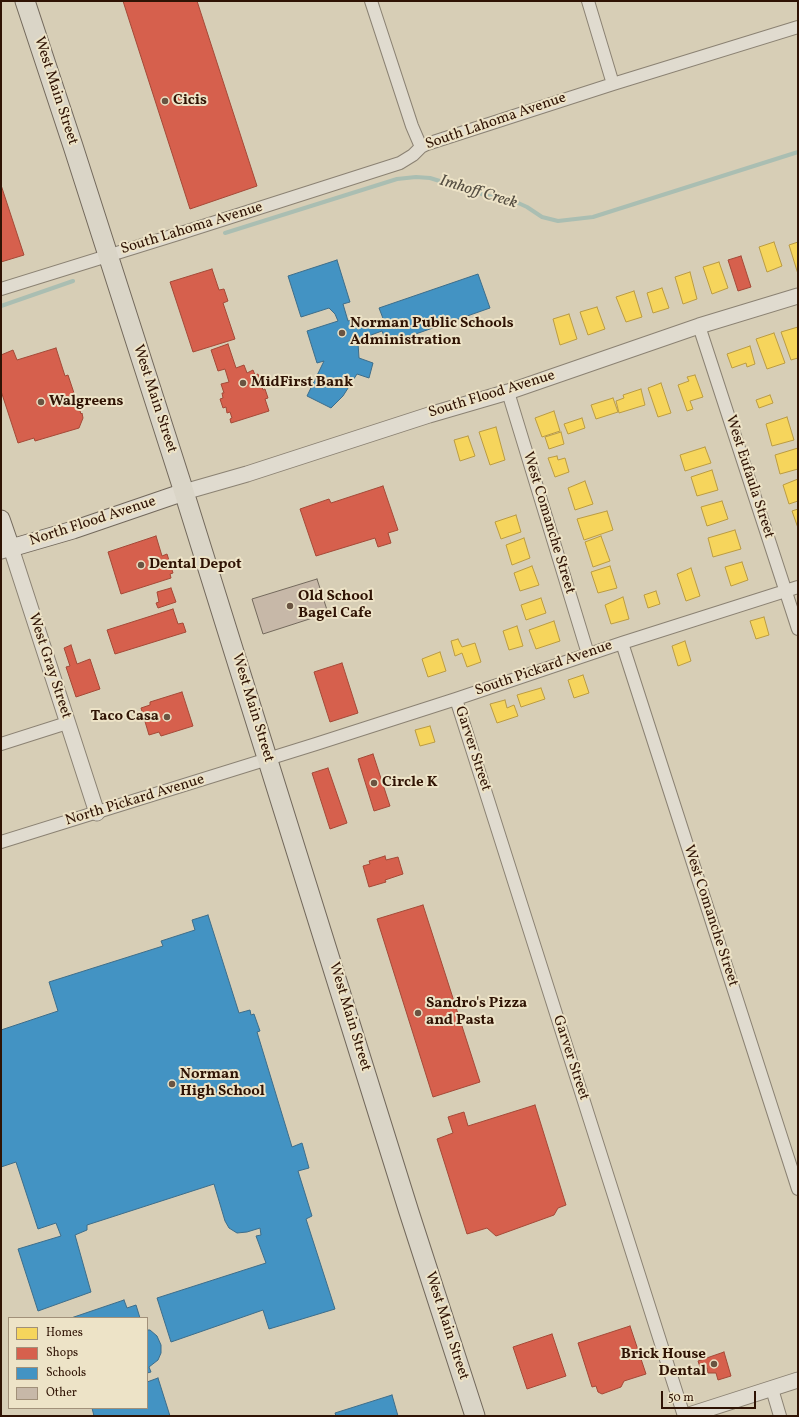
<!DOCTYPE html>
<html>
<head>
<meta charset="utf-8">
<style>
	body { margin:0 }
	#map { position:relative; width:799px; height:1417px; overflow:hidden; background:#d7ceb6; font-family:Vollkorn,serif }
	canvas { display:block }
	.frame { position:absolute; inset:0; border:2px solid #2f1304; pointer-events:none }
	.legend { position:absolute; left:8px; top:1317px; width:140px; height:92px; box-sizing:border-box; background:#ede3c7; border:1px solid #a19079; margin:0; padding:5px 7px; list-style:none; font-size:12px; color:#2f1304 }
	.legend li { display:flex; align-items:center; gap:8px; height:20px }
	.legend b { width:20px; border:1px solid #a19079 }
	.scale { position:absolute; left:661px; top:1391px; width:95px; height:18px; box-sizing:border-box; border:2px solid #2f1304; border-top:0; padding-left:5px; font-size:12px; line-height:14px; white-space:nowrap; color:#2f1304; -webkit-text-stroke:3px #ede3c7; paint-order:stroke }
</style>
</head>
<body>
<div id="map">
<canvas width="799" height="1417"></canvas>
<div class="frame"></div>
<ul class="legend">
<li><b style="height:11px;background:#f6d55c"></b>Homes</li>
<li><b style="height:11px;background:#d6604d"></b>Shops</li>
<li><b style="height:11px;background:#4393c3"></b>Schools</li>
<li><b style="height:11px;background:#c7b8a8"></b>Other</li>
</ul>
<div class="scale">50 m</div>
</div>
<script>
const c = document.querySelector('canvas').getContext('2d');
c.lineJoin = 'round';
function fill(path, color) { c.fillStyle = color; c.fill(path, 'evenodd'); }
const shape = rows => new Path2D(rows.map(r => 'M' + r).join(''));
function strokePath(path, color, width, dash) { c.strokeStyle = color; c.lineWidth = width; c.lineCap = dash ? 'butt' : 'round'; c.setLineDash(dash || []); c.stroke(path); }
function label(font, color, halo, rows, align = 'center') {
  c.font = font + ' Vollkorn,serif'; c.lineWidth = 4; c.setLineDash([]); c.textBaseline = 'middle'; c.strokeStyle = halo; c.fillStyle = color; for (const [text, x, y, turn = 0] of rows) {
    c.save(); c.translate(x, y); c.rotate((+turn || 0) * Math.PI / 180); c.textAlign = isNaN(turn) ? turn : align; if (halo) c.strokeText(text, 0, 0); c.fillText(text, 0, 0); c.restore();
  }
}
const homes = shape([
	[774,242,782,266,767,272,759,247,774,242],
	[798,242,798,274,789,245,798,242],
	[719,262,728,288,712,294,703,267,719,262],
	[690,272,697,299,683,304,675,277,690,272],
	[662,288,669,308,653,313,647,293,662,288],
	[634,291,642,317,626,322,616,297,634,291],
	[597,307,605,329,588,335,580,312,597,307],
	[569,314,577,339,560,345,553,319,569,314],
	[798,327,798,358,791,360,781,332,798,327],
	[774,333,785,363,767,369,756,339,774,333],
	[750,346,755,364,747,367,746,363,732,368,727,354,750,346],
	[695,375,703,397,690,401,693,409,687,411,678,385,689,381,687,377,695,375],
	[661,383,671,413,658,417,648,388,661,383],
	[641,389,645,405,619,413,616,401,624,398,623,395,641,389],
	[770,395,773,403,759,408,756,400,770,395],
	[613,398,618,412,596,419,591,405,613,398],
	[554,411,560,431,542,437,535,418,554,411],
	[787,417,794,440,772,446,766,424,787,417],
	[582,418,585,428,568,434,564,424,582,418],
	[496,427,505,460,490,465,479,432,496,427],
	[561,432,564,444,549,449,545,437,561,432],
	[468,436,475,456,460,461,454,440,468,436],
	[705,447,711,463,685,471,680,455,705,447],
	[798,448,798,469,780,474,775,455,798,448],
	[557,456,558,460,565,458,569,472,555,477,548,458,557,456],
	[712,470,718,490,697,496,691,477,712,470],
	[798,479,798,501,789,504,783,485,798,479],
	[585,481,593,504,575,510,568,488,585,481],
	[722,501,728,519,707,526,701,507,722,501],
	[798,509,798,528,792,511,798,509],
	[607,511,613,530,584,540,577,519,607,511],
	[516,515,521,532,501,539,495,522,516,515],
	[735,530,741,549,713,557,708,538,735,530],
	[601,536,610,561,593,567,585,542,601,536],
	[524,538,530,558,512,565,506,545,524,538],
	[742,562,748,580,731,586,725,567,742,562],
	[532,566,539,585,520,591,514,573,532,566],
	[610,566,617,588,598,593,591,572,610,566],
	[691,568,700,596,686,601,677,574,691,568],
	[656,591,660,604,648,608,644,595,656,591],
	[623,597,629,619,611,624,605,605,623,597],
	[541,598,546,613,526,620,521,605,541,598],
	[764,617,769,635,756,639,750,621,764,617],
	[554,621,560,641,536,649,529,630,554,621],
	[517,626,523,646,509,650,503,631,517,626],
	[458,639,462,647,475,643,481,662,467,667,462,653,455,656,451,641,458,639],
	[685,641,691,661,678,666,672,646,685,641],
	[440,652,446,671,428,677,422,659,440,652],
	[583,675,589,693,574,698,568,680,583,675],
	[541,688,545,699,521,707,517,695,541,688],
	[505,700,507,708,514,705,518,716,497,723,490,704,505,700],
	[430,726,435,742,420,746,415,730,430,726]
]);
const shops = shape([
	[123,1,197,1,257,186,190,209,123,1],
	[1,185,24,255,1,262,1,185],
	[741,256,751,287,738,291,728,260,741,256],
	[212,269,219,290,224,289,228,301,223,303,235,339,193,352,170,282,212,269],
	[228,344,236,368,244,365,247,373,253,370,255,375,258,374,263,390,265,389,268,398,265,399,269,411,231,423,230,419,232,418,230,412,227,413,226,407,223,408,220,399,223,398,222,393,224,393,221,384,229,382,225,369,218,371,211,350,228,344],
	[56,348,65,376,68,375,81,414,82,413,83,418,79,428,35,441,34,438,18,443,1,391,1,355,13,350,17,360,56,348],
	[383,486,398,530,388,533,391,543,378,547,375,538,316,556,300,509,329,499,331,503,383,486],
	[156,536,162,556,167,554,173,573,170,574,171,578,121,594,108,552,156,536],
	[171,588,176,602,158,608,156,603,159,602,157,592,171,588],
	[173,609,178,624,183,623,186,632,115,654,107,630,173,609],
	[71,645,77,664,90,659,100,689,76,697,66,667,70,666,64,648,71,645],
	[342,663,358,713,330,722,314,672,342,663],
	[182,692,193,726,161,736,159,732,149,735,141,708,150,705,150,702,182,692],
	[373,754,390,806,374,811,358,759,373,754],
	[328,768,347,823,330,829,312,773,328,768],
	[385,856,386,860,398,857,403,874,385,880,386,882,369,887,363,866,370,864,369,861,385,856],
	[423,905,480,1082,433,1097,377,919,423,905],
	[535,1105,566,1205,558,1208,554,1215,496,1236,487,1228,467,1234,437,1139,453,1133,448,1117,464,1112,468,1126,535,1105],
	[630,1326,646,1374,624,1381,621,1387,602,1394,598,1392,596,1386,592,1387,578,1343,630,1326],
	[552,1334,566,1376,527,1389,513,1347,552,1334],
	[724,1352,731,1376,718,1380,716,1373,708,1373,707,1368,701,1370,698,1361,724,1352]
]);
const schools = shape([
	[337,260,350,302,343,304,348,321,361,317,365,328,384,321,379,308,478,274,490,308,387,344,382,331,371,335,373,338,358,343,359,358,373,363,369,378,357,374,343,396,331,408,307,396,324,361,317,363,307,331,338,321,335,314,329,308,301,317,288,276,337,260],
	[208,915,239,1013,250,1010,251,1015,254,1014,260,1031,257,1032,292,1147,302,1143,309,1168,298,1171,312,1216,306,1219,335,1309,269,1329,263,1310,171,1342,157,1298,266,1263,256,1236,261,1235,260,1228,247,1232,237,1233,229,1228,225,1221,214,1184,87,1225,87,1230,75,1235,91,1292,38,1311,18,1249,61,1236,56,1223,38,1229,16,1162,1,1167,1,1030,58,1011,49,982,163,946,161,941,195,930,192,920,208,915],
	[124,1300,127,1308,136,1305,140,1318,71,1318,124,1300],
	[147,1330,150,1330,157,1336,161,1345,161,1353,158,1360,149,1367,151,1372,147,1373,147,1330],
	[158,1378,170,1416,94,1416,92,1408,147,1408,147,1382,158,1378],
	[392,1395,398,1416,336,1416,335,1413,392,1395]
]);
const stream = shape([
	[225,233,397,179,416,177,430,178,485,195,507,201,516,202,527,207,542,217,558,221,593,217,798,152],
	[1,306,73,281]
]);
const building = shape([
	[317,579,328,613,263,634,252,599,317,579]
]);
const minor = shape([
	[371,1,412,126,421,147],
	[588,1,613,84],
	[1,289,178,234,400,163,413,155,421,147,427,144,613,84,798,27],
	[699,326,798,629],
	[508,392,588,654],
	[622,643,798,1189],
	[456,699,684,1416],
	[1,744,67,723],
	[1,842,316,744,456,699,622,643,798,587],
	[772,1389,780,1416]
]);
const tertiary = shape([
	[184,492,247,474,429,415,508,392,699,326,798,296],
	[1,551,11,548,97,813],
	[686,1416,798,1380]
]);
const secondary = shape([
	[1,519,11,548,73,530,184,492]
]);
const primary = shape([
	[25,1,73,146,184,492,409,1212,475,1416]
]);
const markers = [
	[165,101,4,"#6a5442"],
	[342,333,4,"#6a5442"],
	[243,383,4,"#6a5442"],
	[41,402,4,"#6a5442"],
	[141,565,4,"#6a5442"],
	[290,606,4,"#6a5442"],
	[167,717,4,"#6a5442"],
	[374,783,4,"#6a5442"],
	[418,1013,4,"#6a5442"],
	[172,1084,4,"#6a5442"],
	[714,1364,4,"#6a5442"]
];
const streetNames = [
	["West Main Street",55,91,72],
	["South Lahoma Avenue",496,122,-19],
	["South Lahoma Avenue",192,229,-17],
	["South Flood Avenue",492,395,-17],
	["West Main Street",154,399,72],
	["West Eufaula Street",749,477,72],
	["North Flood Avenue",93,522,-18],
	["West Comanche Street",548,523,73],
	["West Gray Street",49,666,72],
	["South Pickard Avenue",544,669,-19],
	["West Main Street",252,708,73],
	["Garver Street",472,749,72],
	["North Pickard Avenue",135,801,-17],
	["West Comanche Street",710,916,72],
	["West Main Street",349,1017,73],
	["Garver Street",570,1058,72],
	["West Main Street",446,1326,72]
];
const poiNames = [
	["Cicis",173,101],
	["Norman Public Schools",350,324],
	["Administration",350,341],
	["MidFirst Bank",251,383],
	["Walgreens",49,402],
	["Dental Depot",149,565],
	["Old School",298,597],
	["Bagel Cafe",298,614],
	["Taco Casa",159,717,"right"],
	["Circle K",382,783],
	["Sandro's Pizza",426,1004],
	["and Pasta",426,1021],
	["Norman",180,1075],
	["High School",180,1092],
	["Brick House",706,1355,"right"],
	["Dental",706,1372,"right"]
];
const waterNames = [
	["Imhoff Creek",478,193,17]
];
fill(homes, '#f6d55c');
strokePath(homes, '#ba9b42', 1);
fill(shops, '#d6604d');
strokePath(shops, '#a44937', 1);
fill(schools, '#4393c3');
strokePath(schools, '#3d6d8a', 1);
strokePath(stream, '#aabeb2', 4);
fill(building, '#c7b8a8');
strokePath(building, '#73695c', 1);
strokePath(minor, '#8b8273', 14);
strokePath(tertiary, '#8b8273', 17);
strokePath(secondary, '#73695c', 19);
strokePath(primary, '#73695c', 21);
strokePath(minor, '#e0dbcf', 12);
strokePath(tertiary, '#e0dbcf', 15);
strokePath(secondary, '#e0dbcf', 17);
strokePath(primary, '#dad5c7', 19);
for (const [x, y, r, color] of markers) { const dot = new Path2D(); dot.arc(x, y, r, 0, 2 * Math.PI); c.fillStyle = color; c.fill(dot); strokePath(dot, '#ede3c7', 1.5); }
label('15px', '#2f1304', '#ede3c7', streetNames);
label('bold 15px', '#2f1304', '#ede3c7', poiNames, 'left');
label('italic 16px', '#534c40', '#ede3c7', waterNames);
</script>
</body>
</html>
